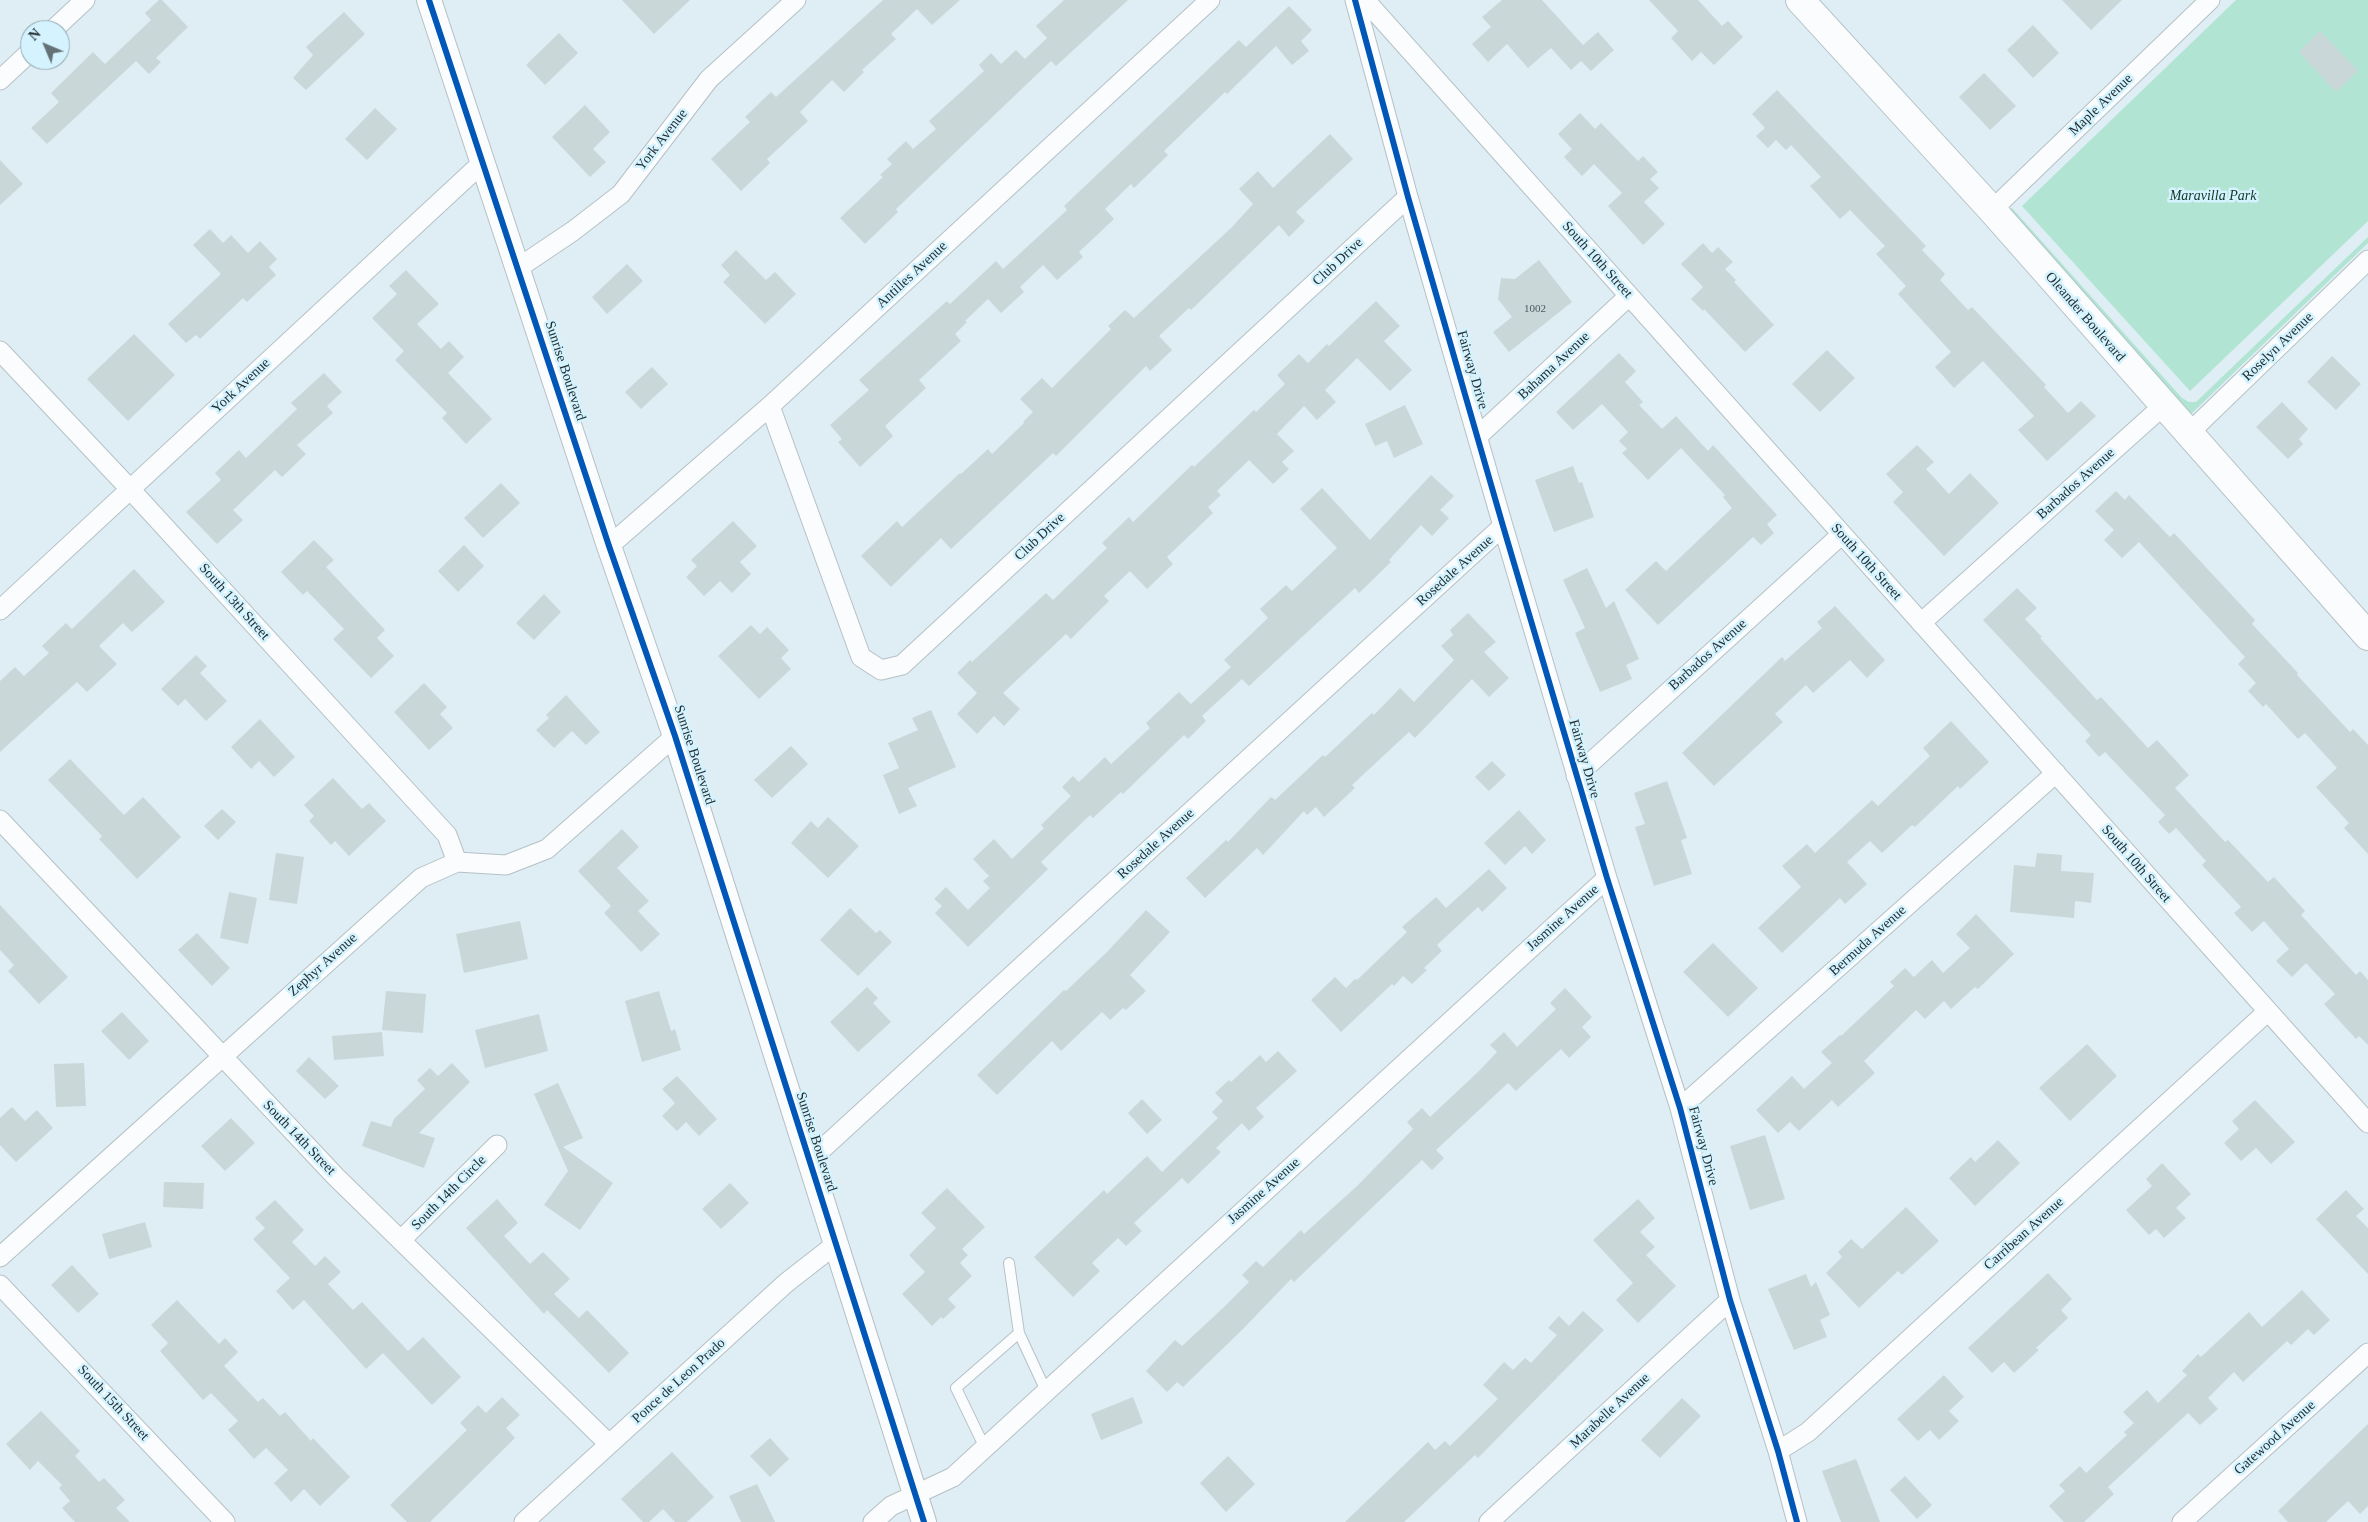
<!DOCTYPE html>
<html>
<head>
<meta charset="utf-8">
<style>
	body { margin:0 }
	#map { position:relative; width:2368px; height:1522px; overflow:hidden; background:#deeef4; font-family:"Times New Roman",serif }
	canvas { display:block }
	.north { position:absolute; left:20px; top:20px; width:50px; height:50px; box-sizing:border-box; background:#d4f3fe; border:1px solid #8da4ac; border-radius:50%; rotate:315deg; font-size:14px; font-weight:700; line-height:20px; text-align:center; color:#222e32 }
	.north::after { content:''; display:block; margin:auto; width:18px; height:22px; background:#647176; clip-path:polygon(50% 0,100% 100%,50% 72%,0 100%) }
</style>
</head>
<body>
<div id="map">
<canvas width="2368" height="1522"></canvas>
<div class="north">N</div>
</div>
<script>
const c = document.querySelector('canvas').getContext('2d');
c.lineJoin = 'round';
function fill(path, color) { c.fillStyle = color; c.fill(path, 'evenodd'); }
const shape = rows => new Path2D(rows.map(r => 'M' + r).join(''));
function strokePath(path, color, width, dash) { c.strokeStyle = color; c.lineWidth = width; c.lineCap = dash ? 'butt' : 'round'; c.setLineDash(dash || []); c.stroke(path); }
function label(font, color, halo, rows, align = 'center') {
  c.font = font + ' "Times New Roman",serif'; c.lineWidth = 5; c.setLineDash([]); c.textBaseline = 'middle'; c.strokeStyle = halo; c.fillStyle = color; for (const [text, x, y, turn = 0] of rows) {
    c.save(); c.translate(x, y); c.rotate((+turn || 0) * Math.PI / 180); c.textAlign = isNaN(turn) ? turn : align; if (halo) c.strokeText(text, 0, 0); c.fillText(text, 0, 0); c.restore();
  }
}
const green = shape([
	[2236,0,2368,0,2368,221,2190,391,2022,206],
	[2012,208,2182,398,2189,402,2196,402,2368,237,2368,243,2187,418,2008,212]
]);
const building = shape([
	[159,0,162,0,188,27,156,58,161,62,149,74,136,61,47,144,31,128,59,102,51,93,93,52,105,64,151,20,145,13],
	[622,0,690,0,654,34],
	[883,0,960,0,932,25,917,9,891,34,896,39,862,70,864,72,844,92,832,80,800,112,808,121,767,159,770,163,741,191,711,159,750,122,745,117,771,92,776,97],
	[1064,0,1128,0,1056,66,1051,61,896,209,898,212,865,244,840,218,883,177,880,175,892,164,887,159,906,141,913,149,936,129,929,121,984,71,979,65,991,53,1001,64,1016,50,1025,59,1047,38,1036,26],
	[1502,0,1542,0,1583,45,1598,32,1614,50,1591,71,1581,61,1571,70,1551,48,1528,68,1507,44,1488,62,1472,44,1491,27,1482,17],
	[1649,0,1698,0,1722,26,1728,21,1743,37,1714,65,1701,52,1692,61,1671,38,1678,31],
	[2062,0,2122,0,2091,30],
	[1289,6,1312,30,1301,41,1309,51,1292,65,1276,46,1227,94,1225,92,1164,151,1168,155,1134,188,1131,184,1105,209,1114,219,1079,252,1083,257,1057,280,1043,265,1020,287,1024,292,1001,313,988,299,965,321,967,322,955,334,961,341,919,380,926,388,885,426,893,436,860,467,838,442,842,439,830,425,869,390,859,380,947,301,950,304,996,261,1003,269,1067,210,1064,206,1239,40,1246,47],
	[344,12,365,34,306,90,293,78,313,55,306,47],
	[2033,25,2059,53,2033,78,2007,50],
	[2320,31,2358,71,2336,92,2299,52],
	[559,33,578,53,545,85,526,65],
	[1984,73,2016,106,1990,130,1959,97],
	[1777,90,1926,246,1922,250,1945,274,1940,280,1968,310,1972,307,2046,385,2044,387,2068,413,2081,401,2096,416,2047,461,2018,430,2034,416,1983,361,1954,388,1935,367,1951,352,1898,294,1906,286,1876,254,1885,246,1850,210,1840,219,1810,186,1821,177,1791,145,1786,150,1776,140,1768,148,1756,136,1765,128,1752,114],
	[585,105,610,132,593,149,606,162,590,177,552,137],
	[375,108,397,129,367,160,345,139],
	[1580,113,1595,129,1601,123,1638,161,1643,156,1658,172,1650,179,1659,188,1644,202,1665,224,1643,245,1608,206,1622,193,1594,164,1582,176,1564,157,1572,149,1558,134],
	[1330,134,1353,159,1296,212,1305,221,1289,237,1279,225,1191,310,1189,308,1159,336,1172,350,1150,371,1146,366,1056,456,1053,453,951,549,941,538,891,587,861,556,897,521,902,527,960,473,961,474,988,449,992,454,1024,423,1023,422,1033,412,1020,399,1042,378,1052,388,1111,329,1108,326,1125,310,1134,318,1231,228,1253,204,1239,189,1258,171,1273,188],
	[0,160,23,184,0,205],
	[210,229,223,243,231,235,248,253,260,241,277,259,269,267,276,275,247,302,243,298,200,339,196,335,186,343,168,324,221,274,193,245],
	[1703,243,1712,253,1718,247,1733,262,1725,269,1736,280,1734,282,1774,325,1745,352,1704,309,1703,311,1691,299,1703,287,1681,264],
	[736,250,766,280,775,272,796,294,765,324,723,282,730,275,721,265],
	[1539,260,1572,302,1509,352,1493,332,1512,317,1498,299,1501,278,1515,279],
	[627,264,643,281,607,314,592,297],
	[406,270,439,304,417,324,441,349,449,341,464,357,448,373,492,419,466,444,442,418,447,413,395,360,404,351,372,318,397,294,389,286],
	[1376,301,1400,326,1384,341,1412,370,1390,391,1357,358,1325,390,1336,402,1317,420,1304,406,1277,434,1294,451,1282,462,1289,469,1273,484,1249,460,1217,491,1221,495,1208,507,1213,513,1167,557,1173,564,1147,589,1130,571,1104,596,1109,601,1071,639,1066,634,1003,693,1020,709,1004,726,994,716,977,734,957,714,977,693,957,673,970,660,972,662,1046,593,1053,600,1107,548,1102,543,1129,517,1133,522,1192,465,1194,467,1254,410,1256,412,1285,384,1277,375,1299,354,1308,363,1327,344,1329,346],
	[134,334,175,375,128,421,87,379],
	[1827,350,1855,378,1820,412,1792,384],
	[1619,353,1636,371,1625,382,1643,402,1639,405,1662,429,1676,416,1708,451,1713,445,1777,515,1767,524,1774,533,1761,545,1753,537,1658,625,1625,590,1656,561,1666,571,1732,508,1723,497,1725,495,1681,448,1648,480,1622,453,1627,449,1619,441,1628,432,1602,404,1573,430,1556,412],
	[2332,356,2361,384,2336,410,2307,382],
	[652,367,668,384,641,409,625,392],
	[324,373,342,392,327,406,333,413,297,445,306,454,282,477,275,470,233,510,243,520,217,544,186,512,221,480,215,473,239,450,246,458,297,409,291,403],
	[2282,402,2308,429,2299,439,2303,444,2288,459,2256,427],
	[1405,405,1423,444,1394,458,1387,441,1375,446,1365,424],
	[1917,445,1934,462,1926,469,1949,494,1970,473,1999,503,1944,556,1893,502,1903,492,1886,474],
	[1573,466,1579,483,1582,482,1594,517,1554,532,1535,480],
	[1431,475,1454,496,1440,510,1449,518,1432,536,1421,525,1389,560,1391,562,1359,593,1355,588,1249,686,1242,679,1202,716,1206,721,1188,739,1184,735,1123,794,1121,792,1093,818,1090,815,1041,862,1048,869,968,947,935,913,942,906,934,899,946,887,968,910,990,888,983,881,989,876,973,859,994,839,1012,859,1044,828,1041,825,1071,796,1062,787,1073,776,1079,782,1105,757,1111,764,1150,728,1146,723,1179,692,1191,704,1231,667,1224,660,1268,618,1260,609,1286,585,1292,591,1337,548,1300,509,1322,488,1370,540],
	[501,483,520,503,483,538,464,518],
	[2116,491,2125,500,2129,495,2170,537,2174,533,2255,620,2252,624,2298,673,2297,675,2350,732,2353,729,2368,745,2368,854,2344,828,2349,823,2316,787,2337,768,2305,733,2298,739,2266,704,2263,707,2248,691,2256,683,2238,664,2245,657,2139,542,2122,558,2104,540,2114,530,2095,511],
	[733,521,757,546,740,562,751,574,732,593,720,581,704,596,686,577,697,566,691,560],
	[314,540,334,560,326,567,385,630,377,638,394,656,371,678,333,639,344,629,307,591,303,595,281,572],
	[464,545,484,566,458,592,438,571],
	[1587,568,1606,608,1614,601,1639,659,1626,665,1632,679,1600,692,1575,633,1585,628,1563,580],
	[134,569,165,602,132,632,123,623,99,646,117,664,87,692,77,682,0,752,0,681,15,667,24,676,49,653,42,646,66,623,72,629],
	[2017,588,2037,608,2025,619,2042,637,2040,638,2097,700,2101,697,2148,748,2157,740,2189,775,2175,788,2225,842,2228,840,2268,882,2274,877,2305,911,2301,915,2356,975,2360,971,2368,980,2368,1045,2359,1036,2356,1039,2324,1004,2335,994,2306,963,2292,977,2276,961,2289,949,2264,921,2252,932,2234,913,2241,907,2202,865,2206,861,2176,828,2169,834,2158,822,2165,815,2105,752,2099,757,2085,741,2091,735,1983,620],
	[544,594,561,612,534,640,516,623],
	[1835,606,1885,660,1867,678,1850,660,1813,693,1806,685,1775,714,1783,722,1714,786,1682,753,1782,657,1785,661,1822,628,1817,622],
	[1468,613,1496,642,1484,652,1509,678,1489,697,1472,679,1415,738,1409,732,1352,785,1355,788,1324,817,1316,807,1307,815,1304,811,1263,855,1257,848,1205,898,1186,878,1226,840,1228,842,1271,797,1275,800,1323,755,1325,757,1372,713,1374,715,1400,688,1414,702,1454,660,1441,646,1453,635,1450,630],
	[751,625,760,634,767,627,789,650,781,658,791,669,759,699,718,656],
	[196,655,207,666,200,673,227,701,206,721,185,699,178,706,161,689],
	[424,683,447,707,440,714,453,728,429,750,394,712],
	[566,695,600,732,586,745,572,731,554,748,536,730,549,718,546,715],
	[931,710,956,767,908,788,917,806,899,814,883,775,899,768,888,743,918,730,912,718],
	[260,719,295,757,274,777,259,761,251,769,231,747],
	[1951,721,1989,762,1960,789,1958,786,1915,827,1912,825,1882,853,1870,841,1847,862,1867,884,1845,904,1840,898,1782,953,1758,928,1801,887,1782,866,1807,844,1815,853,1872,800,1878,806,1930,756,1923,748],
	[791,746,808,764,772,798,754,780],
	[70,759,124,815,143,797,181,837,137,879,99,839,102,836,48,780],
	[1492,761,1506,775,1489,791,1475,777],
	[333,778,362,809,369,803,386,821,349,856,335,841,331,845,309,821,314,816,304,805],
	[1667,781,1687,838,1681,840,1692,874,1654,886,1635,827,1645,824,1634,793],
	[222,809,236,822,218,840,204,826],
	[1519,810,1546,840,1532,854,1525,846,1505,865,1484,843],
	[828,817,859,846,828,878,791,843,811,821,818,828],
	[622,829,639,847,617,868,649,901,638,911,660,934,641,952,604,913,611,906,578,871],
	[276,853,304,857,297,904,269,900],
	[2037,853,2062,855,2061,871,2094,873,2091,903,2075,901,2074,918,2010,912,2014,865,2035,867],
	[1489,869,1507,888,1482,912,1478,907,1437,945,1442,951,1424,968,1427,970,1412,984,1403,976,1394,986,1392,984,1341,1032,1311,1000,1335,977,1346,988,1355,979,1357,980,1407,932,1402,927,1436,897,1446,908],
	[229,892,257,898,248,944,220,938],
	[0,905,68,977,39,1004,8,971,14,965,0,950],
	[850,908,876,933,880,930,892,942,858,976,820,940],
	[1146,910,1170,932,1130,975,1146,991,1126,1010,1123,1008,1110,1020,1102,1012,1061,1051,1052,1041,997,1095,977,1075,1064,990,1066,991,1108,951],
	[1976,914,2014,954,1978,989,1975,987,1951,1009,1944,1001,1925,1019,1916,1010,1864,1061,1875,1073,1838,1107,1832,1100,1799,1131,1790,1122,1778,1133,1756,1110,1792,1076,1804,1089,1832,1063,1821,1052,1840,1035,1841,1036,1894,986,1890,982,1905,968,1914,977,1932,960,1943,973,1970,948,1956,934],
	[520,921,528,959,464,973,456,934],
	[197,933,230,968,212,986,178,950],
	[1713,943,1758,988,1728,1017,1683,972],
	[867,987,878,998,873,1003,891,1022,858,1052,830,1022],
	[1565,988,1592,1017,1582,1027,1591,1037,1569,1058,1561,1049,1516,1091,1508,1083,1436,1150,1444,1158,1432,1170,1422,1160,1294,1282,1291,1279,1243,1329,1183,1387,1177,1382,1167,1392,1146,1371,1175,1340,1182,1346,1223,1308,1249,1282,1242,1275,1256,1261,1263,1267,1301,1230,1304,1234,1357,1186,1413,1129,1407,1122,1422,1108,1430,1117,1479,1071,1497,1052,1490,1045,1504,1032,1517,1047,1556,1009,1550,1003],
	[386,991,426,994,423,1033,382,1030],
	[659,991,671,1031,675,1029,681,1050,642,1062,625,1001],
	[122,1012,149,1041,129,1060,101,1031],
	[539,1014,548,1051,485,1068,475,1030],
	[382,1032,384,1056,334,1060,332,1036],
	[2087,1044,2117,1076,2070,1121,2039,1088],
	[1278,1051,1297,1071,1256,1108,1264,1117,1249,1131,1242,1123,1216,1148,1221,1152,1188,1184,1182,1178,1134,1223,1142,1231,1126,1246,1118,1238,1092,1263,1100,1271,1073,1297,1034,1257,1104,1190,1107,1194,1147,1156,1162,1172,1218,1118,1212,1112,1223,1101,1215,1093,1229,1080,1231,1082,1260,1055,1266,1062],
	[309,1057,339,1086,325,1099,296,1071],
	[84,1063,86,1106,56,1107,54,1064],
	[452,1063,470,1082,419,1133,435,1138,424,1168,362,1146,371,1121,391,1127,394,1119,425,1089,417,1080,430,1068,438,1076],
	[677,1076,717,1119,699,1136,686,1122,677,1131,662,1116,675,1103,662,1089],
	[558,1083,583,1138,563,1147,613,1183,580,1230,544,1205,568,1171,534,1094],
	[1142,1099,1162,1120,1147,1134,1128,1113],
	[2255,1100,2295,1142,2271,1164,2256,1148,2241,1161,2224,1143,2239,1129,2232,1121],
	[12,1107,25,1121,37,1110,53,1128,16,1162,0,1145,0,1118],
	[231,1118,255,1143,225,1171,201,1146],
	[1765,1135,1785,1199,1750,1210,1730,1146],
	[1998,1140,2020,1163,1975,1206,1949,1178,1971,1157,1975,1162],
	[2162,1163,2191,1194,2176,1208,2186,1218,2164,1238,2156,1229,2149,1235,2126,1210,2152,1186,2146,1179],
	[164,1182,204,1183,203,1209,163,1207],
	[730,1183,749,1203,721,1229,702,1209],
	[947,1188,985,1227,962,1249,968,1255,960,1263,972,1276,948,1299,956,1307,943,1319,941,1317,932,1326,902,1294,925,1272,909,1255,936,1228,921,1213],
	[2346,1190,2364,1209,2356,1216,2368,1228,2368,1274,2316,1219],
	[497,1199,518,1223,504,1236,530,1264,543,1252,570,1279,554,1294,579,1318,587,1310,629,1353,609,1373,547,1310,544,1314,466,1228],
	[1638,1199,1655,1218,1640,1232,1655,1247,1646,1255,1676,1286,1638,1323,1616,1300,1633,1283,1593,1240],
	[275,1200,304,1230,292,1242,315,1266,325,1256,341,1272,328,1284,353,1310,362,1302,408,1351,423,1337,461,1377,432,1405,383,1353,366,1369,304,1300,293,1310,276,1291,290,1278,253,1239,265,1228,255,1218],
	[1906,1207,1939,1241,1902,1275,1898,1271,1859,1308,1826,1273,1842,1257,1838,1252,1851,1239,1862,1249],
	[145,1222,152,1247,109,1259,102,1234],
	[72,1265,99,1294,78,1313,51,1285],
	[2048,1273,2072,1299,2061,1310,2068,1318,2036,1348,2039,1350,2014,1373,2004,1362,1992,1373,1968,1348],
	[1806,1274,1811,1287,1816,1282,1830,1315,1820,1320,1827,1337,1794,1350,1768,1289],
	[2302,1290,2330,1320,2314,1335,2308,1329,2291,1345,2287,1341,2243,1382,2234,1372,2208,1398,2218,1409,2200,1425,2188,1413,2108,1487,2114,1494,2084,1522,2064,1522,2049,1506,2065,1491,2059,1485,2080,1466,2086,1473,2127,1435,2124,1432,2134,1423,2123,1412,2147,1390,2158,1403,2187,1375,2182,1371,2198,1354,2201,1357,2249,1312,2262,1327],
	[177,1300,219,1344,225,1338,238,1352,224,1366,258,1402,263,1398,280,1416,285,1412,311,1441,313,1438,350,1477,320,1506,304,1489,291,1502,274,1483,288,1470,266,1448,254,1459,228,1430,238,1421,211,1393,203,1400,160,1351,168,1343,151,1325],
	[1583,1311,1604,1330,1478,1458,1475,1455,1404,1522,1345,1522,1428,1442,1435,1450,1445,1441,1450,1446,1498,1399,1483,1385,1504,1362,1513,1370,1525,1358,1531,1363,1557,1335,1548,1328,1559,1316,1569,1326],
	[1944,1375,1964,1397,1949,1411,1959,1421,1939,1440,1930,1430,1918,1441,1897,1419],
	[502,1397,520,1415,506,1428,515,1438,430,1522,407,1522,390,1505,467,1430,460,1423,478,1405,486,1413],
	[1133,1397,1143,1423,1101,1440,1091,1414],
	[1682,1398,1701,1416,1660,1458,1641,1440],
	[41,1411,80,1451,75,1456,99,1482,104,1478,125,1500,116,1508,130,1522,75,1522,62,1508,70,1501,59,1488,62,1485,38,1461,30,1470,6,1444],
	[2368,1424,2368,1506,2360,1514,2348,1501,2326,1522,2288,1522,2278,1511],
	[770,1438,789,1459,770,1477,750,1456],
	[672,1452,714,1497,687,1522,675,1522,663,1509,649,1522,643,1522,621,1499],
	[1228,1456,1255,1484,1226,1512,1200,1483],
	[1856,1459,1880,1522,1841,1522,1822,1471],
	[1905,1476,1932,1505,1917,1519,1890,1490],
	[757,1484,775,1522,741,1522,729,1496]
]);
const service = shape([
	[1009,1263,1019,1333],
	[985,1448,956,1388,1019,1333,1046,1391]
]);
const minor = shape([
	[1355,0,1408,197,1503,526,1607,878,1680,1108,1730,1300,1778,1451,1797,1522],
	[1365,0,2368,1123],
	[53,30,85,0],
	[0,80,30,52],
	[1992,210,2210,0],
	[518,268,573,231,621,194,709,79,796,0],
	[0,351,129,488,447,835,457,862],
	[770,406,861,657,881,670,902,665,1408,197],
	[2188,434,2368,260],
	[1478,436,1629,296],
	[609,546,770,406,1210,0],
	[0,610,482,163],
	[1921,623,2163,406],
	[1576,776,1841,535],
	[0,820,336,1177,609,1444],
	[1680,1108,2056,773],
	[809,1161,1503,526],
	[401,1240,497,1145],
	[0,1257,421,878,457,862,506,865,547,849,675,736],
	[0,1285,225,1522],
	[1778,1451,1808,1432,2267,1012],
	[524,1522,786,1283,836,1244],
	[873,1522,891,1506,953,1477,1607,878],
	[1489,1522,1730,1300],
	[2182,1522,2368,1353]
]);
const tertiary = shape([
	[429,0,609,546,675,736,924,1522]
]);
const secondary = shape([
	[1800,0,1992,210,2368,636]
]);
const cycleway = shape([
	[429,0,609,546,675,736,924,1522],
	[1355,0,1408,197,1503,526,1607,878,1680,1108,1730,1300,1778,1451,1797,1522]
]);
const numberNames = [
	["1002",1535,309]
];
const streetNames = [
	["Maple Avenue",2101,105,-44],
	["York Avenue",662,140,-52],
	["South 10th Street",1597,260,48],
	["Club Drive",1338,262,-43],
	["Antilles Avenue",912,275,-43],
	["Oleander Boulevard",2085,317,49],
	["Roselyn Avenue",2278,347,-44],
	["Bahama Avenue",1554,366,-43],
	["Fairway Drive",1472,370,74],
	["Sunrise Boulevard",565,371,72],
	["York Avenue",241,386,-43],
	["Barbados Avenue",2076,484,-42],
	["Club Drive",1040,537,-43],
	["South 10th Street",1866,562,48],
	["Rosedale Avenue",1455,571,-42],
	["South 13th Street",234,602,48],
	["Barbados Avenue",1708,655,-42],
	["Sunrise Boulevard",694,755,72],
	["Fairway Drive",1584,759,74],
	["Rosedale Avenue",1156,844,-42],
	["South 10th Street",2136,864,49],
	["Jasmine Avenue",1563,918,-42],
	["Bermuda Avenue",1868,941,-42],
	["Zephyr Avenue",323,965,-42],
	["South 14th Street",299,1138,46],
	["Sunrise Boulevard",816,1142,72],
	["Fairway Drive",1703,1146,75],
	["Jasmine Avenue",1264,1191,-42],
	["South 14th Circle",449,1193,-45],
	["Carribean Avenue",2024,1234,-42],
	["Ponce de Leon Prado",679,1381,-42],
	["South 15th Street",113,1403,47],
	["Marabelle Avenue",1610,1411,-43],
	["Gatewood Avenue",2275,1438,-42]
];
const parkNames = [
	["Maravilla Park",2213,196]
];
fill(green, '#b1e4d2');
fill(building, '#c9d7d9');
strokePath(service, '#b5c1c6', 12);
strokePath(minor, '#b5c1c6', 21);
strokePath(tertiary, '#b5c1c6', 26);
strokePath(secondary, '#b5c1c6', 30);
strokePath(service, '#fafcfd', 10);
strokePath(minor, '#fafcfd', 19);
strokePath(tertiary, '#fafcfd', 24);
strokePath(secondary, '#fafcfd', 28);
strokePath(cycleway, '#0057b8', 6);
label('11px', '#4e5a5e', null, numberNames);
label('14px', '#222e32', '#d4f3fe', streetNames);
label('italic 14px', '#123626', '#d4f3fe', parkNames);
</script>
</body>
</html>
